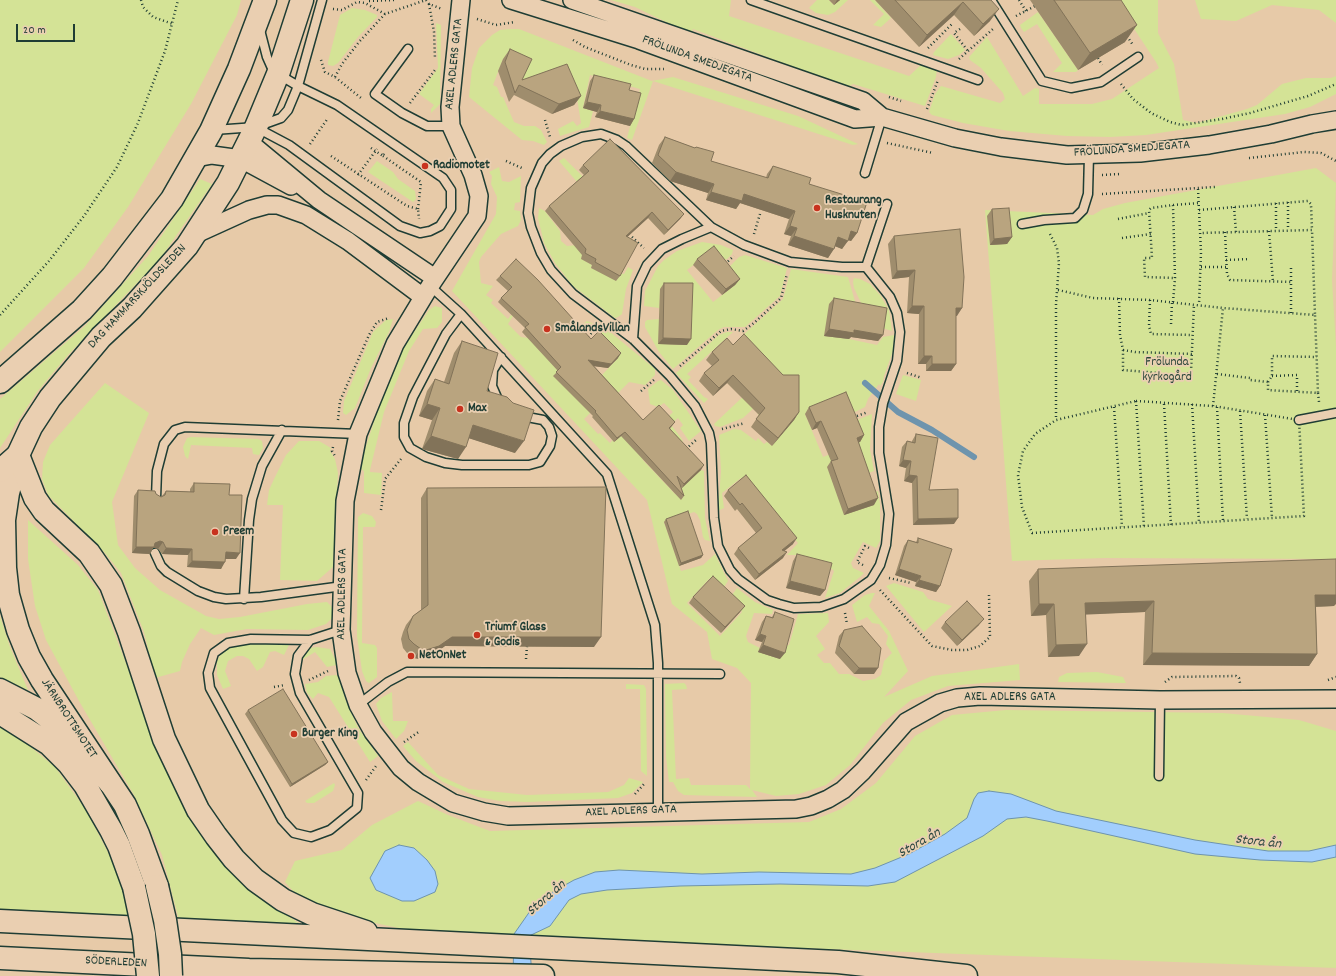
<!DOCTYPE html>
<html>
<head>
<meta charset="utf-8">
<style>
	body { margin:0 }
	#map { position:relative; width:1336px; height:976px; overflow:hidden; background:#e7caa8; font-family:Dekko,sans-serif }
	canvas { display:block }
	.scale { position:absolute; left:16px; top:24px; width:59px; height:18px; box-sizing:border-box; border:2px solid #1f3d34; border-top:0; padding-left:5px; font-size:12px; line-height:14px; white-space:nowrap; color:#1f3d34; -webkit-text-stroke:3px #eacfb1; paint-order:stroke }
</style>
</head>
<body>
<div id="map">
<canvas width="1336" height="976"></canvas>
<div class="scale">20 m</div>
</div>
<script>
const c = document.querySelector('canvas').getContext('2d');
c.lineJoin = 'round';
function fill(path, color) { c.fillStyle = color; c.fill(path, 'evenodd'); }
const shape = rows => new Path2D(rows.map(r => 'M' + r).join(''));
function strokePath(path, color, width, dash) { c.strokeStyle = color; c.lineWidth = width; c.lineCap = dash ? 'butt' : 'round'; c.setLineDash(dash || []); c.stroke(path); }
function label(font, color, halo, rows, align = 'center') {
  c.font = font + ' Dekko,sans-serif'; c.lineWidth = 3.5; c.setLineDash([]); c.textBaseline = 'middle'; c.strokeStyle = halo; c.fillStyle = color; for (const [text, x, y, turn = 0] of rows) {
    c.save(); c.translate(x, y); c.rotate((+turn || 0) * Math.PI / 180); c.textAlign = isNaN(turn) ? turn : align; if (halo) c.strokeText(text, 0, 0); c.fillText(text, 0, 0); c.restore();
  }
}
const green = shape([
	[0,0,241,0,237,15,191,104,128,207,84,268,0,352],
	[611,0,731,0,729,16,909,76,922,64,937,68,936,77,925,106,853,84,847,87,693,29,691,34,635,7],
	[817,0,829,0,834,5,840,0,848,0,835,12,828,15,816,13,809,8],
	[870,0,875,0,891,18,881,27,873,25,884,14],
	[1115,0,1158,0,1158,33,1174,64,1183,120,1197,123,1247,109,1257,105,1282,84,1306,78,1331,78,1336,76,1336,94,1310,107,1285,114,1146,135,1110,137,1067,136,1009,131,963,123,932,115,929,112,935,94,941,86,1000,103,1005,99,1003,93,981,68,970,60,969,57,987,37,1023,96,1035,88,1039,89,1039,104,1092,104,1112,99,1159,68,1156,62],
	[1195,0,1336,0,1336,23,1319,10,1272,5,1236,21,1201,19],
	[352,8,365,10,377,15,377,17,358,37,338,63,333,66,328,65,328,62,340,15],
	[1038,12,1078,70,1076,72,1053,72,1062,63,1037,24,1024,32,1021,28,1020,25],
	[436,23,441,25,440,104,431,113,431,109,434,105,419,94,438,68],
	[510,29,519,29,652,81,673,77,798,116,858,144,853,145,653,81,632,140,627,138,640,89,590,75,583,108,593,111,589,127,560,136,558,129,573,121,577,126,581,123,577,98,521,87,503,59,493,85,497,87,501,97,503,97,514,122,524,126,535,126,541,130,547,142,544,145,533,141,522,140,469,97,472,68,479,48,492,35,500,30],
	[951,34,965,50,959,55,948,59,933,55,934,52],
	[564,158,616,209,632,230,624,243,581,258,592,265,591,268,624,274,628,267,633,270,626,289,622,314,618,317,615,318,573,286,555,263,544,243,538,218,539,208,545,211,560,231,561,241,567,246,577,245,602,211,559,161],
	[377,161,393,172,398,179,415,191,416,199,413,202,368,172],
	[499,167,502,181,509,182,521,176,520,202,515,203,514,210,520,211,521,220,518,226,501,234,481,257,479,262,481,283,493,286,486,295,493,300,491,303,508,319,511,315,513,316,508,324,521,337,528,338,542,353,556,341,576,331,587,321,594,324,569,351,596,389,606,380,602,375,618,358,597,334,604,327,655,369,655,375,645,385,629,382,614,397,593,410,584,419,598,434,600,433,610,443,613,440,614,442,627,431,641,456,672,426,682,439,683,444,668,435,642,459,675,494,701,470,704,471,705,518,710,541,705,540,703,537,700,520,697,514,694,512,664,522,681,571,703,565,715,554,728,581,724,587,713,578,709,579,687,603,720,636,742,612,732,595,737,588,755,602,773,610,772,614,754,613,746,636,748,642,760,648,789,645,798,614,828,613,829,622,816,636,825,649,817,655,824,663,830,663,839,674,849,674,863,681,875,679,881,675,884,661,892,653,886,644,888,636,879,624,872,623,867,617,857,622,852,605,865,595,872,593,875,593,869,606,889,631,908,671,884,697,932,676,1019,664,1020,680,948,686,911,700,883,723,850,765,826,785,799,794,776,796,752,790,757,797,684,795,678,791,673,782,669,782,666,757,665,684,684,683,686,685,687,689,672,690,676,779,689,778,691,785,746,785,750,789,751,683,737,668,712,659,707,632,672,604,647,500,452,291,496,214,497,197,491,184,492,176,489,172],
	[1316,168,1336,183,1332,280,1336,347,1336,559,1105,558,1012,561,985,210,1093,215,1103,209,1125,203],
	[200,179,212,184,160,259,67,356,37,392,0,448,0,399,85,326,148,256],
	[702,242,721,245,733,250,732,254,727,259,718,262,710,252,687,270,713,302,735,285,730,266,739,257,745,255,787,268,780,296,745,327,724,327,718,330,673,369,659,352,645,327,645,322,647,320,659,319,660,289,659,308,644,306,645,291,658,266,664,260,677,251],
	[791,269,848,277,857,308,849,339,877,345,883,337,894,335,893,351,884,376,883,382,880,386,879,384,868,399,865,407,853,413,805,414,823,457,860,442,852,422,872,414,870,449,874,471,863,475,870,494,878,491,880,504,880,541,876,548,863,542,851,563,853,568,864,573,860,577,840,593,825,598,834,571,826,564,797,555,787,555,798,543,768,508,748,523,746,520,765,503,741,478,722,493,724,508,718,511,721,471,719,435,734,429,741,430,756,441,758,438,764,444,767,442,772,446,755,407,743,418,720,427,715,426,714,424,768,373,757,353,742,336,783,299],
	[854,278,860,279,870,284,880,295,889,310,892,331,882,328,862,305,854,288,853,282],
	[435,306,442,308,442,322,437,328,423,329,409,351,384,412,370,470,370,472,382,473,381,495,364,493,364,471,359,468,380,403,402,350,429,310],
	[393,319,389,332,371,368,355,408,346,415,343,413,344,401,373,332,386,320],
	[727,332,733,332,687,374,691,377,688,380,704,397,708,399,704,403,676,373,719,335],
	[903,375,921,380,916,401,896,394],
	[661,380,673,390,701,431,689,441,680,428,683,425,678,418,673,422,668,417,673,412,664,403,658,407,650,404,648,389,658,381],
	[105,383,149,413,112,502,118,545,135,568,160,590,206,616,219,619,240,617,307,604,327,602,331,606,333,612,332,618,326,624,308,630,247,629,214,635,201,628,190,644,182,662,180,671,155,678,144,632,121,573,105,553,48,495,42,479,43,462,50,445],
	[191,437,258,439,262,441,263,448,259,455,258,455,253,454,252,448,191,445,188,459,185,456,183,447,187,438],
	[299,441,319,441,331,448,330,451,335,459,338,473,333,567,317,581,280,580,283,505,267,505,269,490,275,477,286,455],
	[363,513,372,516,376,522,375,527,363,527,362,643,375,645,377,648,377,677,369,683,366,681,362,671,357,636,358,517],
	[28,520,78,565,98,590,166,769,199,828,224,866,260,898,308,929,180,924,162,855,134,795,79,701,46,640,35,606,28,559],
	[894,583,923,592,928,599,952,606,924,632,886,586],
	[0,616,10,647,28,690,0,677],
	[237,642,289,642,289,645,284,655,275,651,270,652,263,667,257,671,249,659,243,656,237,656,228,661,225,671,231,686,223,689,217,675,217,661,223,651],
	[317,647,330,649,337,663,336,665,327,667,315,652,302,660,304,653,310,648],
	[1097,672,1123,677,1126,683,1058,682,1059,677,1067,673],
	[335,675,339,676,345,699,358,728,378,756,370,762,329,697,318,693,313,699,307,693,305,684,318,682,326,676],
	[626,684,644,685,646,689,647,776,641,771,640,689,626,689],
	[392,692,393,721,408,721,404,731,396,739,382,721,376,704,381,698],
	[1006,710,1223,713,1299,720,1336,731,1336,968,426,934,361,920,301,900,285,882,295,861,342,850,372,825,418,801,448,815,490,831,809,822,841,809,876,783,915,736,952,715],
	[0,727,15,734,55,767,86,810,118,872,129,920,0,914],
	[408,742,438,775,469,789,527,795,608,792,624,785,629,778,643,782,632,793,618,798,528,802,500,801,478,797,443,782,416,761,403,746],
	[334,783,335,785,333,791,314,803,307,803,305,801]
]);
const water = shape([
	[989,791,1011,794,1056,811,1195,840,1268,851,1309,851,1336,845,1336,857,1312,862,1260,860,1195,854,1047,821,1026,817,1007,819,983,836,895,882,868,886,780,884,680,886,607,890,581,894,569,900,550,926,529,936,532,976,513,976,514,934,535,904,551,893,574,880,595,872,619,870,702,874,759,872,851,874,875,868,909,854,945,834,967,818,974,799,978,793,989,791],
	[399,845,414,848,427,860,435,871,438,884,435,892,414,901,402,901,376,890,370,878,385,851,399,845]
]);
const stream = shape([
	[865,383,898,412,932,430,974,457]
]);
const path = shape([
	[141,0,143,7,153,17,173,24],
	[426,0,429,4,442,9],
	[1019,0,1026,11],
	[369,1,394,0],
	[429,4,434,32,435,59],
	[333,9,342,10,357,2,365,3,385,14],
	[1016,16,1035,6],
	[477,19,496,25,515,22],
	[960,29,954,33,968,51],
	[1127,36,1133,45],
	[573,40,585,47,631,65,645,69,664,69],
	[928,48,953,23],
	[1098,58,1102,65],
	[959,59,993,29],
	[321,60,325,72,335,77,361,98],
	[335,77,342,64,359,42,385,14,426,0],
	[1121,84,1133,99,1151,113,1170,122,1182,125,1222,119,1250,113,1308,96,1336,84],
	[889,97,901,101],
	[410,103,435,70],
	[927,109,938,80],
	[545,120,550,137],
	[887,143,933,153],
	[310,144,328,118],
	[371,148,383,156,384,153],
	[331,156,407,206,418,209,419,219],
	[383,156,421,182],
	[1249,158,1304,152,1321,153,1336,161],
	[506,161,524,169],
	[358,175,377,149],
	[1102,175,1121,174],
	[1198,189,1201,252,1199,305],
	[1102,194,1215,187],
	[1288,202,1288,230],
	[1276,203,1276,230],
	[1173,205,1199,203],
	[1234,207,1236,232],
	[418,209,421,182],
	[1199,210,1308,201,1311,204,1312,230],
	[1118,219,1149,213],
	[1269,231,1273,282],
	[1225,232,1227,274,1230,280,1291,282],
	[754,234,760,214],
	[1050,234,1057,248,1059,263,1056,304,1056,420],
	[632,237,644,248],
	[1122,238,1151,234],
	[1226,260,1250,259],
	[725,264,734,256],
	[1201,267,1226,267],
	[1291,268,1291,313],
	[1058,290,1093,298,1150,300,1223,308,1315,315,1312,230,1200,233],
	[1119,298,1120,335,1123,350,1123,370,1158,373,1159,376,1181,377,1191,372,1194,304],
	[1150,300,1149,326,1151,334,1192,335],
	[1173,302,1175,278,1173,205,1151,208,1149,210,1152,258,1144,258,1145,277,1175,278],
	[0,315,49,261,84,216,117,167,138,123,165,51,178,0],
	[1171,324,1172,302],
	[588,337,596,328],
	[1123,350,1135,352,1192,354],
	[680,366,721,331,731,329,743,331,754,323,781,298,787,274],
	[907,373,922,378],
	[1217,374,1250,378,1250,380,1268,382,1268,390,1318,393,1315,315],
	[1272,376,1297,375,1297,393],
	[1268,382,1272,376,1272,356,1317,357],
	[641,391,655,379],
	[1318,393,1319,402],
	[1136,401,1213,406,1299,420,1304,516,1032,533,1022,507,1018,475,1023,451,1035,434,1056,420,1136,401],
	[1136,401,1144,527],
	[1164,404,1171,525],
	[1192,404,1199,522],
	[1213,406,1223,308],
	[1114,407,1122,527],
	[1217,407,1223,521],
	[1240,411,1247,519],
	[1265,415,1272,518],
	[857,416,868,412],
	[338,420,340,401,369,335,377,322,389,318],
	[722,429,745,423],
	[333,447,332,451,335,456],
	[686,449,696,440],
	[381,510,385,479,401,459],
	[863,565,857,562,865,546,871,549],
	[889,578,911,583],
	[880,590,932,646,952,650,967,650,980,646,990,637,989,595],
	[845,613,847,624],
	[526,659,527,646],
	[309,680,328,671],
	[1328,680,1336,677],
	[1165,682,1172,677,1236,676,1239,678,1240,683],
	[274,687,285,685],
	[404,742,420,731],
	[366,780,376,766],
	[635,794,644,784]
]);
const lane = shape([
	[751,0,978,80],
	[991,0,1042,81,1071,88,1101,82,1138,57],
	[408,49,375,94,402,113,427,126,451,126],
	[257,128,289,145,400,226,420,233,430,231,440,226,451,209,451,190,443,178,337,105,298,86,278,74,271,66,267,57,260,30],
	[214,130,256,127,281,118,288,110,298,86,322,0],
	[865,173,882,117],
	[1022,224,1044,220,1075,218,1083,210,1088,194,1089,155],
	[866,267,890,297,897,313,900,332,897,361,883,403,879,427,879,453,889,514,886,545,880,565,871,580,844,599,821,607,794,608,779,604,767,600,738,579,730,570,718,546,714,518,711,443,709,433,695,406,670,376,633,339,573,294,551,270,541,253,531,227,528,213,531,188,542,163,550,154,561,146,582,137,601,134,617,140,626,146,711,227,744,245,790,262,842,267,866,267,887,204],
	[430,286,461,314,607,474,655,625,658,663,658,811],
	[461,314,446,334,413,397,404,423,404,437,410,448,426,457,445,463,462,465,529,465,540,462,550,446,552,436,549,427,543,420,522,416],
	[633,339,637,286,647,265,662,249,682,239,711,227],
	[499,402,492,386,493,370,501,357],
	[1299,420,1336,413],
	[156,498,157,471,164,444,175,430,185,427,358,434],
	[155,553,161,566,167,572,198,591,214,597,226,599,261,597,343,586],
	[244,599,249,520,252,499,262,466,282,430],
	[310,640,298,656,295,674,300,693,358,793,357,808,330,830,311,837,294,833,282,820,210,688,208,673,214,653,228,643,251,639,310,640,341,630],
	[358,705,388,682,407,672,720,674],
	[1159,776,1160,700]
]);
const street = shape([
	[461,0,450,107,451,126,473,175,479,196,477,216,430,286,395,344,358,434,345,501,341,630,347,673,358,705,373,732,401,768,418,782,453,803,484,812,508,816,796,809,811,806,828,799,843,790,863,771,906,722,940,703,957,698,980,696,1160,700,1336,699],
	[511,0,639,40,855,119,882,117,955,138,1001,147,1067,155,1140,153,1209,145,1271,134,1312,124,1336,120],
	[572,0,863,101,882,117],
	[249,142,319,200,435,278],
	[196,158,212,155,241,159,291,186],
	[194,235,249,210,267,205,278,205,306,215,348,241,423,297]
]);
const primary = shape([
	[0,382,82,310,112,277,172,199,211,131,239,69,265,0],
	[157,886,138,834,125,805,42,680,29,657,18,630,8,595,5,568,4,520,8,493,18,455,31,427,50,398,101,337,132,308,187,246,228,183,256,127,278,74,302,0]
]);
const highway = shape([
	[0,471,18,455,35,498,44,511,89,553,111,585,129,632,164,739,198,810,216,836,234,859,255,880,283,900,312,914,366,932],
	[0,690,37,709,67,732,110,783],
	[0,713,49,744,69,764,85,785,111,830,119,846,134,887],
	[0,921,838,962,966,976],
	[0,958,249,970,543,976]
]);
const primaryBridge = shape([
	[157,886,165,920,170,954,171,976]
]);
const highwayBridge = shape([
	[134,887,144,934,148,976]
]);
const wall = shape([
	[829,0,840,0,834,5],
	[875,0,991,0,990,21,974,36,954,15,919,47],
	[1030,0,1121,0,1125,42,1078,70],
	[510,49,522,80,581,96,574,105,552,114,514,95,509,102,498,71,503,59],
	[594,75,629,90,634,119,630,126,595,117,597,112,583,108,590,81],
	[665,137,695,148,696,147,711,161,766,178,767,174,773,166,809,184,857,233,851,241,848,240,842,249,835,246,828,258,788,245,791,236,784,234,789,219,740,203,736,209,706,200,708,193,670,181,652,163,659,145],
	[583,165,684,214,680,219,664,235,648,218,627,237,620,276,616,281,591,268,592,265,581,259,582,255,545,211,549,206,584,175,579,170],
	[992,209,1012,237,1007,244,990,245,987,216],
	[894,236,962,308,956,316,956,364,951,371,926,371,926,364,918,364,919,314,907,313,909,277,892,279,888,244],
	[697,259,740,279,735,285,722,295,693,265],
	[500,276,618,358,608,368,594,366,643,420,675,422,670,429,701,470,681,488,684,496,681,500,621,436,614,442,592,417,593,416,553,376,558,371,522,332,525,328,498,302,501,298,508,291,496,280],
	[664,283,687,345,658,344,660,289],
	[834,298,883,335,878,341,851,337,849,339,824,336,829,304],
	[462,341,487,391,515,453,469,438,458,459,422,449,432,420,419,416,427,391,435,379,444,382,454,353],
	[712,352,799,412,794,420,772,446,751,427,759,415,727,383,713,396,699,381,704,373,712,366,706,360],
	[809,407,864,435,860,442,858,442,874,505,844,515,827,467,831,461,817,428,812,430,805,414],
	[916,434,929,490,954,524,913,525,912,483,904,481,906,468,899,466,902,447,907,441,912,442,912,441],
	[194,483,229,495,236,559,225,559,221,569,187,567,188,555,162,554,158,549,155,548,153,548,150,554,132,553,134,496,138,490,161,497,162,496,166,491,190,492,190,489],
	[427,488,594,647,445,646,433,655,420,659,414,658,407,653,403,648,401,639,403,632,406,625,413,616,421,610,421,498],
	[728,490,793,544,784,551,783,558,755,580,734,554,738,548,756,533,737,509,735,511,724,496],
	[666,519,703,555,701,558,679,566,664,522],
	[918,538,940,586,936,592,915,586,916,582,895,575,904,546,908,540,916,542],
	[797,554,825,590,820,596,786,588,793,561],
	[1038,569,1334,606,1316,607,1317,654,1309,666,1143,665,1145,612,1086,614,1079,656,1048,657,1046,615,1031,616,1029,581],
	[693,597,740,612,721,633,689,603],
	[775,612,780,659,758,652,762,642,755,640,762,622,766,616,772,617],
	[945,622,979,625,957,646,941,628],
	[844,630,874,674,854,674,835,653,839,636],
	[248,710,328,762,325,765,290,787,245,714]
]);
const shadedWall = shape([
	[837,0,840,0,834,5],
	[963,2,954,15,919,47,927,35],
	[999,9,990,21,974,36,983,24],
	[1137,25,1125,42,1078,70,1090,53],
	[581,96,574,105,552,114,559,104],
	[587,102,601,105,597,112,583,108],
	[600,111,634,119,630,126,595,117],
	[676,172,714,184,708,193,670,181],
	[711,192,744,194,795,211,789,219,740,203,736,209,706,200],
	[652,212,648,218,622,242,626,236],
	[684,214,680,219,664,235,668,230],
	[790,226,797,228,791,236,784,234],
	[851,231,857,233,851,241,845,239],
	[794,236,834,249,828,258,788,245],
	[838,237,848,241,842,249,832,245],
	[1012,237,1007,244,990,245,994,239],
	[915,270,909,277,892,279,897,271],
	[740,279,735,285,722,295,726,289],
	[912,306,924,306,919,314,907,313],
	[956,308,962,308,957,316,951,316],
	[829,329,854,330,883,335,878,341,851,337,849,339,824,336],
	[663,338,691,339,687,345,658,344],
	[621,353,618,358,608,368,585,365,588,360],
	[924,356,932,356,926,364,918,364],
	[932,364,956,364,951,371,926,371],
	[733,375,727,383,713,396,719,388],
	[427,404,440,408,432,420,419,416],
	[799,412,794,420,772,446,778,438],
	[821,421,817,428,812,430,816,423],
	[473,425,524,441,515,453,465,437],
	[625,432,621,436,614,442,617,438],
	[864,435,860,442,852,445,857,438],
	[431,436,466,447,458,459,422,449],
	[903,460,911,461,906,468,899,466],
	[704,465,701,470,681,489,684,484],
	[909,475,917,476,912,483,904,481],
	[878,498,874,505,844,515,848,509],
	[958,518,954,524,913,525,918,519],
	[797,538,793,544,777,557,782,550],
	[160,541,163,542,158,549,155,548,153,548,150,554,132,553,136,547,155,543],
	[166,548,192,549,188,555,162,554],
	[226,552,240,553,236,559,221,559],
	[787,552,783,558,755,580,759,574],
	[703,555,701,558,679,566,681,563],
	[192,561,225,562,221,569,187,567],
	[899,569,921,576,916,582,895,575],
	[919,580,940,586,936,592,915,586],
	[790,581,825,590,820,596,786,588],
	[1315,595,1336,595,1336,604,1334,606,1307,607],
	[1154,601,1145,612,1077,615,1085,603],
	[1039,604,1054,604,1046,615,1031,616],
	[745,606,740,612,721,633,725,627],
	[984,619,979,625,957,646,962,640],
	[760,634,766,636,762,642,755,640],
	[452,637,601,637,594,647,445,646,433,655,420,659,414,658,421,649],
	[1087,644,1079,656,1048,657,1056,645],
	[763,645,785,653,780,659,758,652],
	[1152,653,1317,654,1309,666,1143,665],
	[859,668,878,668,874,674,854,674],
	[328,762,325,765,290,787,292,784]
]);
const building = shape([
	[895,0,991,0,999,9,983,24,963,2,927,35,895,0],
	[1054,0,1121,0,1137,25,1090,53,1054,0],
	[510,49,532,59,522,80,567,64,581,96,559,104,519,85,515,93,505,62,510,49],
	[594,75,631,84,629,90,641,93,634,119,600,111,601,105,587,102,594,75],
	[665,137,695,148,696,147,714,152,711,161,768,178,773,166,811,178,809,184,867,202,857,233,851,231,848,241,838,237,834,249,794,236,797,228,790,226,795,211,744,194,742,201,711,192,714,184,676,172,658,155,665,137],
	[610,139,684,214,668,230,652,212,626,236,638,243,620,276,595,262,596,259,585,253,586,249,549,206,589,171,583,165,610,139],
	[1009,208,1012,237,994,239,992,209,1009,208],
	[960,229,964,277,962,308,956,308,956,364,932,364,932,356,924,356,924,306,912,306,915,270,897,271,894,236,960,229],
	[714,246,740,279,726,289,697,259,714,246],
	[516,259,538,280,591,339,599,331,621,353,611,364,588,360,643,420,659,405,675,422,669,428,704,465,684,484,677,476,684,496,625,432,617,438,595,412,596,411,556,372,561,367,525,327,529,324,501,298,512,287,500,276,516,259],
	[664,283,693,283,691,339,663,338,664,283],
	[834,298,887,308,883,335,854,330,854,333,829,329,834,298],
	[744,334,783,375,799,375,799,412,778,438,756,419,765,408,733,375,719,388,704,373,719,360,712,352,727,338,733,345,744,334],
	[462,341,498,353,487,391,507,397,513,403,534,410,524,441,473,425,466,447,431,436,440,408,427,404,435,379,449,384,462,341],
	[846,392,864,435,857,438,878,498,848,509,831,461,838,459,821,421,816,423,809,407,846,392],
	[916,434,938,438,929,490,958,489,958,518,918,519,917,476,909,475,911,461,903,460,907,441,915,443,916,434],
	[746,475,797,538,782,550,787,552,759,574,738,548,762,528,742,503,740,505,728,490,746,475],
	[194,483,230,484,229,495,242,495,240,553,226,552,225,562,192,561,192,549,166,548,163,542,160,541,155,543,154,547,136,547,138,490,155,491,156,494,161,497,165,495,166,491,194,492,194,483],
	[606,487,601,637,452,637,439,646,426,650,421,649,414,644,409,639,407,630,413,616,428,605,427,488,606,487],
	[688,511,703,555,681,563,666,519,688,511],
	[918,538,952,549,940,586,919,580,921,576,899,569,908,540,918,543,918,538],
	[797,554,832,563,825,590,790,581,797,554],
	[1336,559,1336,595,1315,595,1317,654,1152,653,1154,601,1085,603,1087,644,1056,645,1054,604,1039,604,1038,569,1336,559],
	[713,576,745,606,725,627,693,597,713,576],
	[967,601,984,619,962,640,945,622,967,601],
	[775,612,794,619,785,653,763,645,766,636,760,634,766,616,773,618,775,612],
	[862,626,881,648,878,668,859,668,839,646,844,630,862,626],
	[283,689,328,762,292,784,248,710,283,689]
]);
const markers = [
	[425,166,4,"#c8321e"],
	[817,208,4,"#c8321e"],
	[547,329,4,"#c8321e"],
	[460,409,4,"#c8321e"],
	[215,532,4,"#c8321e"],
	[477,635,4,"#c8321e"],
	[411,656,4,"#c8321e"],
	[294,734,4,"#c8321e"]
];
const streetNames = [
	["FRÖLUNDA SMEDJEGATA",697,60,20],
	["AXEL ADLERS GATA",455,64,-84],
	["FRÖLUNDA SMEDJEGATA",1132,150,-4],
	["DAG HAMMARSKJÖLDSLEDEN",138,297,-47],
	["AXEL ADLERS GATA",343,594,-89],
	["AXEL ADLERS GATA",1010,698],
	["JÄRNBROTTSMOTET",68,719,57],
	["AXEL ADLERS GATA",631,812,-2],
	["SÖDERLEDEN",116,963,3]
];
const poiNames = [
	["Radiomotet",433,166],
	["Restaurang",825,201],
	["Husknuten",825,216],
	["SmålandsVillan",555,329],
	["Max",468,409],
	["Preem",223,532],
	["Triumf Glass",485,628],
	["& Godis",485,643],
	["NetOnNet",419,656],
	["Burger King",302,734]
];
const parkNames = [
	["Frölunda",1167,363],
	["kyrkogård",1167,378]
];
const waterNames = [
	["Stora ån",1258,843,6],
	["Stora ån",920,844,-30],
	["Stora ån",547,899,-41]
];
fill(green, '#d4e396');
fill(water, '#a2cefd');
strokePath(water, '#6e94ad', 1);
strokePath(stream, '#6e94ad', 6);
strokePath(lane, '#1f3d34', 11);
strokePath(street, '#1f3d34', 20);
strokePath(primary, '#1f3d34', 25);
strokePath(highway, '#1f3d34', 25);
strokePath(path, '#1f3d34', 2.5, [1, 3]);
strokePath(lane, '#eacfb1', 8);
strokePath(street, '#eacfb1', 17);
strokePath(primary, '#eacfb1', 22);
strokePath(highway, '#eacfb1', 22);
strokePath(primaryBridge, '#1f3d34', 25, []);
strokePath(highwayBridge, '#1f3d34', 25, []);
strokePath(primaryBridge, '#eacfb1', 22);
strokePath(highwayBridge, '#eacfb1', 22);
fill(wall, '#9f8d6d');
fill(shadedWall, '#827359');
fill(building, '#b9a47f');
strokePath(building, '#827359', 1);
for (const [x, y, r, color] of markers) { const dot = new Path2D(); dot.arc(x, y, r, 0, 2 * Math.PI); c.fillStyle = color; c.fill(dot); strokePath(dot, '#eacfb1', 1.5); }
label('13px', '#1f3d34', '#eacfb1', streetNames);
label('bold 13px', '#1f3d34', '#eacfb1', poiNames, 'left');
label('13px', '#284539', '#eacfb1', parkNames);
label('italic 14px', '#26443e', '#eacfb1', waterNames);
</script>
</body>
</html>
